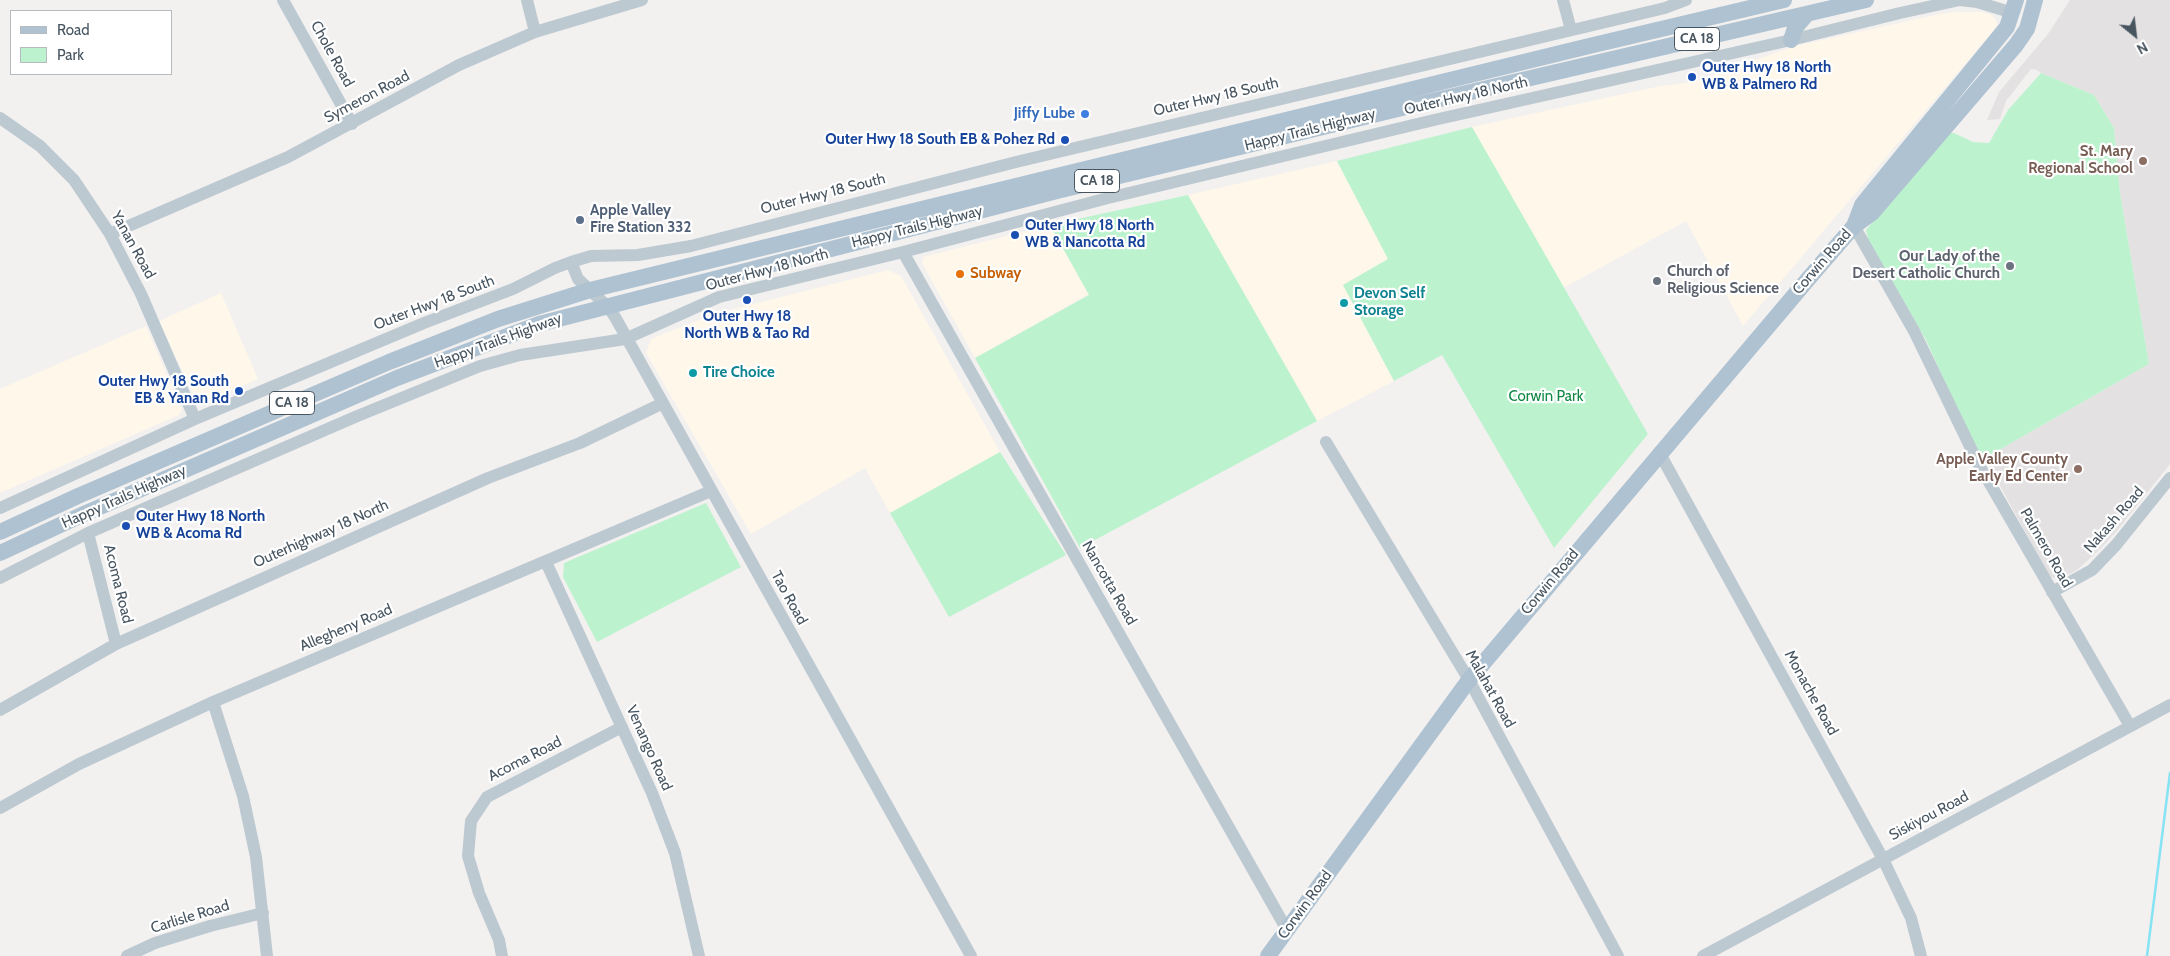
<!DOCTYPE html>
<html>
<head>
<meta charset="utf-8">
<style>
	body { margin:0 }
	#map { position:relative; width:2170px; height:956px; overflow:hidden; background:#f3f0f0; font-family:Cabin,sans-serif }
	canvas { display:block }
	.legend { position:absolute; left:10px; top:10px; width:162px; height:65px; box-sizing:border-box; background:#fff; border:1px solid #b5bbbf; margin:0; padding:6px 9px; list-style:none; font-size:15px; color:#475560 }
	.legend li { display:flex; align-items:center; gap:10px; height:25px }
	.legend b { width:25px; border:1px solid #b5bbbf }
	.north { position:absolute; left:2110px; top:10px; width:50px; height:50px; -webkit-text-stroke:4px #fff; paint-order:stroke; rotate:151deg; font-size:14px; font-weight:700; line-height:20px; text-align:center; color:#475560 }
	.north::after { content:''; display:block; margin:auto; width:18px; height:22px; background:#475560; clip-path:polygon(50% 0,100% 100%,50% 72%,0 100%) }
</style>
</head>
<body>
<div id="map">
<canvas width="2170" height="956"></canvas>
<ul class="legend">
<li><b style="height:6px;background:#aec2d1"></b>Road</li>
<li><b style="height:14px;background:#bcf3ce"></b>Park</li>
</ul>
<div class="north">N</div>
</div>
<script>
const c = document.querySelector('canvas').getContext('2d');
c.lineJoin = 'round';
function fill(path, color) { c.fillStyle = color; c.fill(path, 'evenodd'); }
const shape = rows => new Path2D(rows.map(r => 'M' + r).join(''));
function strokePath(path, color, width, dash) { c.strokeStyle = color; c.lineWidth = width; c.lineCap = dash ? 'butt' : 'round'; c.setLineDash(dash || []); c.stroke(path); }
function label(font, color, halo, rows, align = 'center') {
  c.font = font + ' Cabin,sans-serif'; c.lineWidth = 4.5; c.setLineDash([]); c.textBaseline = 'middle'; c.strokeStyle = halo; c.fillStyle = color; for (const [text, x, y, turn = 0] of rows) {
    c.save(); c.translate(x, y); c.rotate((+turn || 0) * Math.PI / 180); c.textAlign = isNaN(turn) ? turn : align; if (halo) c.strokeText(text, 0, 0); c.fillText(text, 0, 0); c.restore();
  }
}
const commercial = shape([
	[1959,12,1981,12,1992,15,1998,25,1743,326,1686,221,1563,288,1472,127,1656,87,1693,82,1795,46,1940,14],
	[1337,161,1388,259,1343,285,1394,381,1317,421,1188,195],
	[1050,225,1089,294,975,358,922,263,923,257],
	[888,270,901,276,1000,452,890,513,865,468,751,534,646,353,651,339,714,314],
	[221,293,258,379,198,405,159,321],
	[146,326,182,410,179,415,0,493,0,389]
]);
const education = shape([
	[2070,0,2170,0,2170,464,2116,532,2099,550,2077,570,2066,576,2056,579,2049,576,1985,458,2149,364,2120,193,2114,128,2094,95,2041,73,2037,70,2031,69,2006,101,2000,119,1987,120,1999,92,2048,34]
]);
const green = shape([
	[2041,73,2094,95,2114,128,2120,193,2149,364,1985,458,1974,446,1926,340,1868,240,1866,230,1947,133,1954,133,1973,142,1989,143,2008,110],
	[1472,127,1648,434,1554,548,1442,355,1394,381,1343,285,1388,259,1337,161],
	[1188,195,1317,421,1080,548,975,358,1089,295,1050,225],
	[1000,452,1066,555,949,617,890,513],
	[706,503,741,567,597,642,563,577,564,563]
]);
const stream = shape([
	[2147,956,2170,773]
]);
const minor = shape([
	[283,0,352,124],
	[527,0,535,32],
	[1563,0,1571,30],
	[0,118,40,146,74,180,110,234,141,294,195,419],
	[1854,226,1914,331,1978,463,2130,726],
	[110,234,288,157,459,65,535,32,642,0],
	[903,252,1287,930],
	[571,262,578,279,607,306,615,317,971,956],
	[1326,442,1469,680,1618,956],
	[1659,452,1883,859,1911,918,1921,956],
	[0,508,195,419,424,323,513,289,555,268,571,262,591,256,638,255,691,246,1016,162,1665,8,1686,0],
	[88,533,116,644],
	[546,562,652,793,675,853,699,956],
	[0,578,88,533,355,417,480,366,520,355,625,339,719,297,903,252,1108,198,1434,120,1791,40,1900,13,1960,0,1977,2,2013,13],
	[2052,592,2092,570,2116,545,2170,478],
	[213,702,243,796,256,857,267,956],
	[0,710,116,644,488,478,580,443,661,404],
	[0,808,79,764,213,702,711,491],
	[127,956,155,943,210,926,263,913],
	[502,956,499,940,479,893,468,856,471,821,487,797,622,727],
	[1703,956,2170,705]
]);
const major = shape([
	[1791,40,1795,28,1807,14],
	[1854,226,1862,205,1870,195,2007,27,2016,0],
	[0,532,78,496,389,362,498,319,590,290,1585,47,1784,0],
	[0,553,86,513,397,378,539,324,1061,190,1402,108,1866,0],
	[1268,956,1469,680,1809,278,1854,226,1872,213,2016,45,2027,29,2035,0]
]);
const markers = [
	[1692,77,5,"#1a4fb4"],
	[1085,114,5,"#3f7fe0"],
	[1065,140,5,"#1a4fb4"],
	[2143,161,5,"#8d6e63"],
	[580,220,5,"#5c6f8a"],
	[1015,235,5,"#1a4fb4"],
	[2010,266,5,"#6b7280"],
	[960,274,5,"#e8710a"],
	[1657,281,5,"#6b7280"],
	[747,300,5,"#1a4fb4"],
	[1344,303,5,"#0f9aa8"],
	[693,373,5,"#0f9aa8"],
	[239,391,5,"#1a4fb4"],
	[2078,469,5,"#8d6e63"],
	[126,526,5,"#1a4fb4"]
];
const shields = [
	[1697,39,45],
	[1097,181,45],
	[292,403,45]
];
const shieldNames = [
	["CA 18",1697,39],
	["CA 18",1097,181],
	["CA 18",292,403]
];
const streetNames = [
	["Chole Road",332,54,61],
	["Outer Hwy 18 North",1466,96,-13],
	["Symeron Road",367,97,-28],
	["Outer Hwy 18 South",1216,97,-13],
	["Happy Trails Highway",1310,130,-14],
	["Outer Hwy 18 South",823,194,-14],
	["Happy Trails Highway",917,227,-14],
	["Yanan Road",133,245,61],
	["Corwin Road",1822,262,-49],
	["Outer Hwy 18 North",767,270,-15],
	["Outer Hwy 18 South",434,303,-21],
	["Happy Trails Highway",498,341,-20],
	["Happy Trails Highway",124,497,-24],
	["Nakash Road",2114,520,-49],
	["Outerhighway 18 North",321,534,-24],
	["Palmero Road",2046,548,60],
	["Corwin Road",1550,582,-50],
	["Nancotta Road",1109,583,60],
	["Acoma Road",118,584,76],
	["Tao Road",789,598,61],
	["Allegheny Road",346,628,-23],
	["Malahat Road",1490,689,61],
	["Monache Road",1811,693,61],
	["Venango Road",649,748,66],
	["Acoma Road",525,759,-27],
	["Siskiyou Road",1929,816,-28],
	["Corwin Road",1305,905,-54],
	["Carlisle Road",190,917,-17]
];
const transitNames = [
	["Outer Hwy 18 North",1702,68],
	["WB & Palmero Rd",1702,85],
	["Outer Hwy 18 South EB & Pohez Rd",1055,140,"right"],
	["Outer Hwy 18 North",1025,226],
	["WB & Nancotta Rd",1025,243],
	["Outer Hwy 18",747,317,"center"],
	["North WB & Tao Rd",747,334,"center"],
	["Outer Hwy 18 South",229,382,"right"],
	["EB & Yanan Rd",229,399,"right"],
	["Outer Hwy 18 North",136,517],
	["WB & Acoma Rd",136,534]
];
const shopNames = [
	["Jiffy Lube",1075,114]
];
const educationNames = [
	["St. Mary",2133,152],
	["Regional School",2133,169],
	["Apple Valley County",2068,460],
	["Early Ed Center",2068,477]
];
const serviceNames = [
	["Apple Valley",590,211],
	["Fire Station 332",590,228]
];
const worshipNames = [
	["Our Lady of the",2000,257],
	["Desert Catholic Church",2000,274],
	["Church of",1667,272,"left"],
	["Religious Science",1667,289,"left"]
];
const foodNames = [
	["Subway",970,274]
];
const cultureNames = [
	["Devon Self",1354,294],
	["Storage",1354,311],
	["Tire Choice",703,373]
];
const parkNames = [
	["Corwin Park",1546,397]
];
fill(commercial, '#fef7ea');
fill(education, '#e4e1e2');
fill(green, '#bcf3ce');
strokePath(stream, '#86e3f3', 2.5);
strokePath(minor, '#bdc9d1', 12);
strokePath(major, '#aec2d1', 16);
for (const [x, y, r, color] of markers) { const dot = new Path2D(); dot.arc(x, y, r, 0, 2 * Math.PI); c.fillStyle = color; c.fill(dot); strokePath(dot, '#fff', 2); }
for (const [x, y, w] of shields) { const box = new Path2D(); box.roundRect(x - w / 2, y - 11.5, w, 23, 4); c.fillStyle = '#fff'; c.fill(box); strokePath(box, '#475560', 1); }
label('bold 14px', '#475560', null, shieldNames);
label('15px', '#475560', '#fff', streetNames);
label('bold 15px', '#164399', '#fff', transitNames, 'left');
label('bold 15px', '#366cbe', '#fff', shopNames, 'right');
label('bold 15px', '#785e54', '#fff', educationNames, 'right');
label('bold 15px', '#4e5e75', '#fff', serviceNames, 'left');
label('bold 15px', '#5b616d', '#fff', worshipNames, 'right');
label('bold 15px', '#c56008', '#fff', foodNames, 'left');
label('bold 15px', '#0d838f', '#fff', cultureNames, 'left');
label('15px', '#108845', '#fff', parkNames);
</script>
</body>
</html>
